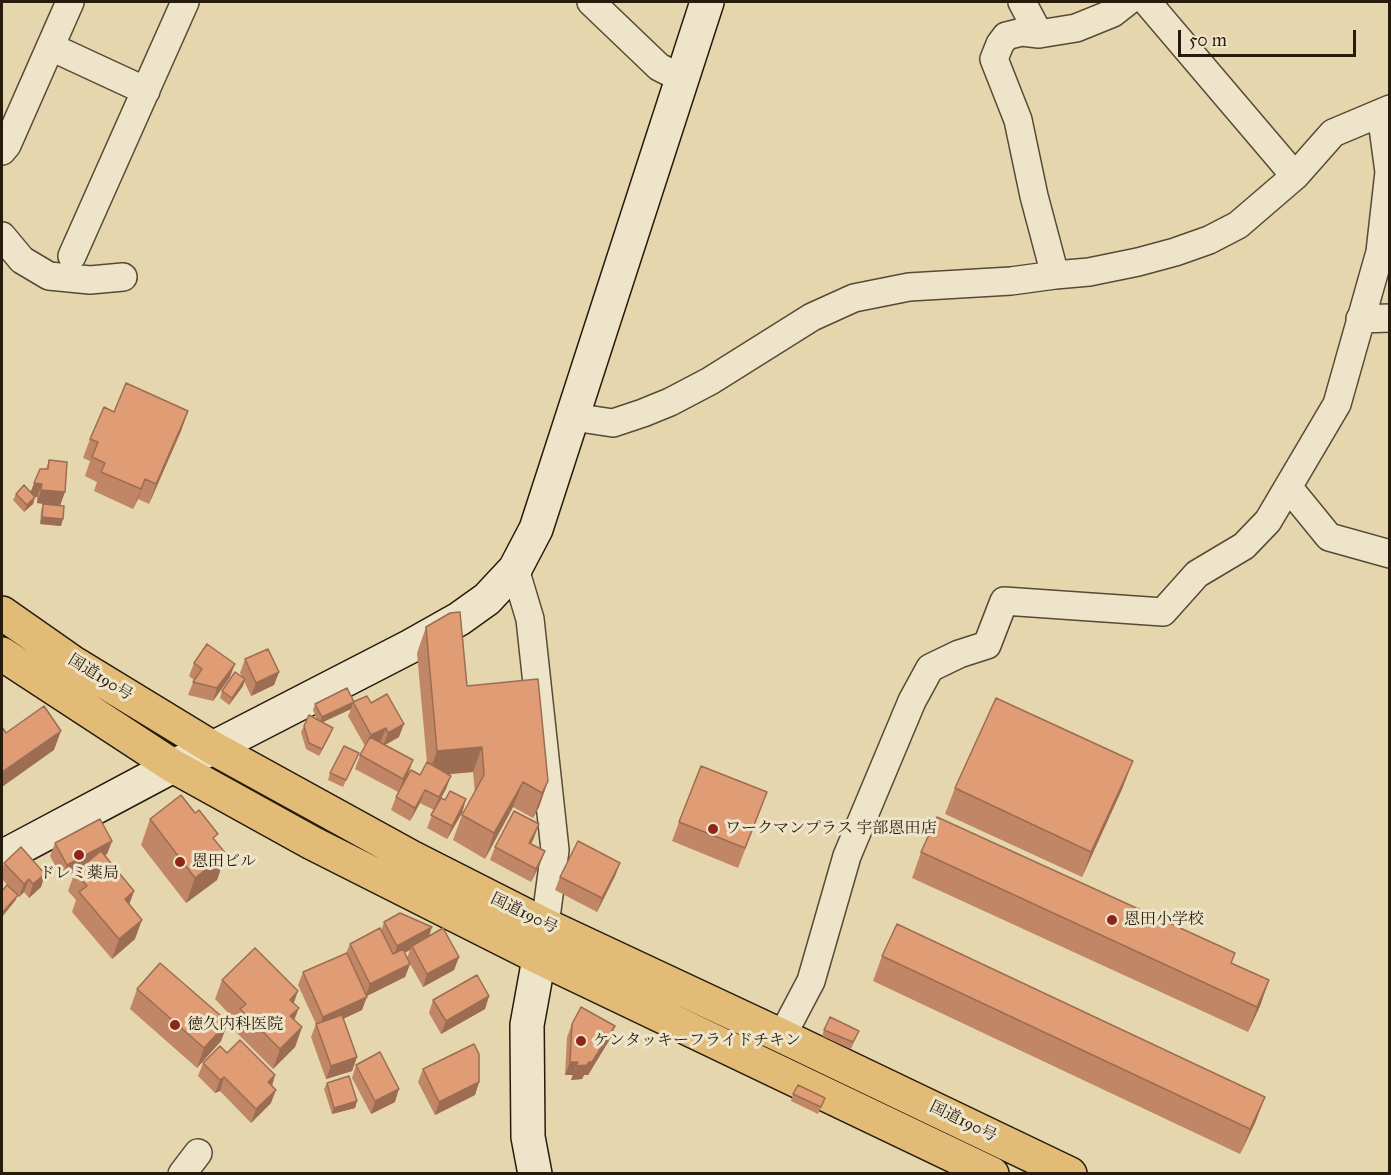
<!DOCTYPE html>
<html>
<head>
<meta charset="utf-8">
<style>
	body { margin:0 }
	#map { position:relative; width:1391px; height:1175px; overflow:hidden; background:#e5d6ae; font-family:"IM FELL Great Primer",serif }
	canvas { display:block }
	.frame { position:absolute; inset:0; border:3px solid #271b0c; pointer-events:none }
	.scale { position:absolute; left:1178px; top:30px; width:178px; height:27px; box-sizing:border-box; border:3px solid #271b0c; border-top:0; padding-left:8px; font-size:18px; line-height:21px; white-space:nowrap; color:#271b0c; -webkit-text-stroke:4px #eee4ca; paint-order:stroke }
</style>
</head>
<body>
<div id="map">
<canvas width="1391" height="1175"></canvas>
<div class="frame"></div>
<div class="scale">50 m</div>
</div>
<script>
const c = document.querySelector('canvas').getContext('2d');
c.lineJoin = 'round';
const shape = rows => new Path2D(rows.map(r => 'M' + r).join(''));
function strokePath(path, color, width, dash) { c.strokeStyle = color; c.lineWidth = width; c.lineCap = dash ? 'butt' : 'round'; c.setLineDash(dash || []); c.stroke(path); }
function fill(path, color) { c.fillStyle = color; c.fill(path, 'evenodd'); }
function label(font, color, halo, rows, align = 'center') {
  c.font = font + ' "IM FELL Great Primer","Noto Serif JP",serif'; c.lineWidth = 6; c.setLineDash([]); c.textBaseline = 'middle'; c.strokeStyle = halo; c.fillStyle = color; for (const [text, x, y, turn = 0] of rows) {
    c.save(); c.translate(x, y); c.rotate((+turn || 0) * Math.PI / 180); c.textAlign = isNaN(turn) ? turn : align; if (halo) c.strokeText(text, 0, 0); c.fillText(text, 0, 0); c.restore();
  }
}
const street = shape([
	[591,2,659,67,681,78],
	[1022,2,1039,34],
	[1147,2,1295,176],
	[51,47,146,91],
	[2,151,7,145,70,2],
	[2,236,22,260,49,276,90,280,123,277],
	[72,256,185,2],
	[1055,275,1034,196,1018,120,994,59,1000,44,1006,36,1022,32,1039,34,1076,28,1113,13,1127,2],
	[1360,319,1390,318],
	[573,417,613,423,643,413,670,402,710,381,812,317,854,298,909,287,1011,281,1055,275,1089,272,1138,262,1175,252,1209,240,1238,225,1295,176,1333,133,1390,109],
	[1289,488,1329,537,1390,554],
	[515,569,530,619,555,850,545,925],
	[782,1036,811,981,847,856,912,701,930,668,959,654,987,645,1004,601,1163,612,1197,574,1244,546,1268,521,1337,404,1380,252,1389,172,1381,113],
	[182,1174,198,1153]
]);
const secondary = shape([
	[2,857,173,766,213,748,411,646,459,619,487,599,515,569,536,529,707,2],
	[535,1174,528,1137,527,1025,544,931]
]);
const highway = shape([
	[2,613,72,662,213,748,411,857,545,925,782,1036,1070,1174],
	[2,654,173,766,312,843,540,958,992,1174]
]);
const wall = shape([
	[188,411,181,431,149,504,138,499,133,509,94,491,97,482,85,476,90,461,83,458,90,439,114,412],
	[49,460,60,505,61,526,40,524,41,511,43,504,53,505,37,503,37,497,34,496,33,504,24,512,13,500,16,494,30,492,46,469],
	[426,627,467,686,548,781,539,807,533,818,513,807,485,859,453,840,462,815,475,793,473,772,448,774,446,789,441,798,445,800,466,799,462,813,447,839,427,828,434,810,420,803,410,821,391,810,398,792,355,769,360,755,365,746,348,716,351,709,322,722,330,735,319,756,306,749,301,732,304,726,317,720,313,710,315,704,354,702,371,703,399,737,385,745,413,760,408,774,420,775,427,763,417,653],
	[245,659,279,672,274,685,251,696,244,681,243,686,229,705,220,698,222,691,242,677,240,673],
	[194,663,230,677,213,701,188,695,194,680,189,676],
	[359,753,343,787,328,780,330,773],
	[1123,787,1082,877,945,814,955,788],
	[760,811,738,868,672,841,679,822],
	[150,819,215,841,226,854,217,880,186,903,141,845],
	[534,838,531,844,545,851,540,864,531,882,490,860,495,847],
	[112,841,107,854,105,855,134,891,129,905,135,939,112,959,72,912,76,900,68,891,75,872,78,870,62,878,50,856,55,843],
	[921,852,1232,963,1269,980,1260,1006,1248,1032,912,878],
	[4,863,45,874,41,887,29,898,24,892,19,897,17,896,15,901,11,889,2,879,2,870],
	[620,863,615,876,597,912,555,890,560,877],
	[384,922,432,927,429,937,459,957,454,970,423,987,410,964,405,977,366,996,362,1010,343,1019,357,1057,352,1071,326,1079,311,1037,316,1024,298,985,303,972,346,953,350,944,381,931],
	[410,950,407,958,404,953],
	[882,956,1265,1097,1255,1123,1240,1154,873,981],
	[222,980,294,1004,294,1020,302,1027,295,1047,273,1069,233,1029,236,1021,215,999],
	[137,989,228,1022,221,1041,197,1068,130,1009],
	[489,996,485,1009,441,1034,429,1013,433,1000],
	[572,1024,615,1026,610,1039,588,1075,584,1075,582,1079,571,1080,573,1075,565,1075,567,1037],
	[824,1030,859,1031,851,1049,822,1036],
	[227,1053,275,1075,272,1086,271,1103,251,1123,220,1091,215,1093,198,1076,203,1063],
	[356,1065,395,1102,371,1114,352,1078],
	[423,1069,479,1082,475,1095,435,1115,418,1082],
	[327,1083,357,1101,355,1108,332,1114,324,1089],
	[793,1094,825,1098,818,1114,791,1101]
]);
const shadedWall = shape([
	[188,411,181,431,149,504,156,484],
	[145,479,138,499,133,509],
	[34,483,42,484,37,497,29,496],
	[41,490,65,492,60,506,37,503],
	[35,497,33,504,24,512,27,505],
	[42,517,63,519,61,526,40,524],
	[235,664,230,677,213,701,217,688],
	[279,672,274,685,251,696,256,683],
	[245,679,243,686,229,705,232,698],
	[353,702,351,709,319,724,322,717],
	[404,724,399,737,383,746,388,733],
	[333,728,330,735,319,756,322,749],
	[386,728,381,741,366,748,371,735],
	[61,731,54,750,2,787,2,772],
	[482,747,473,772,428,776,437,751],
	[413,760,408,774,399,792,403,779],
	[1133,761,1123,787,1082,877,1091,852],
	[451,776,446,789,434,810,439,797],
	[548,781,539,807,533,818,542,793],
	[523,782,513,807,485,859,494,833],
	[425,790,420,803,410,821,415,808],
	[466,799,462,813,447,839,452,826],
	[539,824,534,838,524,856,529,843],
	[112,841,107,854,62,878,67,865],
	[545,851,540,864,531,882,536,869],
	[226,854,217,880,186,903,195,878],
	[620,863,615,876,597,912,602,898],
	[45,874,41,887,29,898,33,884],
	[29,879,24,892,19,897,24,884],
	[134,891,127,910,125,899],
	[18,895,15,901,2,917,2,913],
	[142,920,135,939,112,959,119,939],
	[432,927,427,940,412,946,410,950,393,959,397,946],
	[459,957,454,970,423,987,427,974],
	[410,964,405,977,365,997,370,984],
	[1269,980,1260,1006,1248,1032,1257,1007],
	[298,991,291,1011,290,1000],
	[489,996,485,1009,441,1034,446,1021],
	[367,997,362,1010,319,1030,323,1017],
	[299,1008,291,1028,290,1016],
	[228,1022,221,1041,197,1068,204,1048],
	[615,1026,610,1039,588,1075,584,1075,582,1079,571,1080,576,1066,589,1062],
	[302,1027,295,1047,273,1069,280,1049],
	[357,1057,352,1071,326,1079,331,1066],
	[570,1062,578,1062,573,1075,565,1075],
	[275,1075,271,1089,268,1082],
	[224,1077,220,1091,215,1093,220,1080],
	[479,1082,475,1095,435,1115,439,1102],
	[399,1089,395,1102,371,1114,375,1101],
	[276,1090,271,1103,251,1123,256,1109],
	[1265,1097,1255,1123,1240,1154,1250,1129],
	[357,1101,355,1108,332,1114,334,1108]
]);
const building = shape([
	[126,383,188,411,156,484,145,479,141,489,101,472,105,463,92,457,98,442,90,439,104,407,114,412,126,383],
	[49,460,67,462,65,492,41,490,42,484,34,483,40,469,48,469,49,460],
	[24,485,35,497,27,505,16,494,24,485],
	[43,504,64,506,63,519,42,517,43,504],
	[460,612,467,686,538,679,548,781,542,793,523,782,494,833,462,815,484,775,482,747,437,751,426,627,450,613,460,612],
	[207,644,235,664,217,688,193,682,202,669,194,663,207,644],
	[268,649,279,672,256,683,245,659,268,649],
	[235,672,245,679,232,698,222,691,235,672],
	[347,688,354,702,322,717,315,704,347,688],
	[387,694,404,724,388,733,386,728,371,735,353,702,367,696,371,703,387,694],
	[996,698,1133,761,1091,852,955,788,996,698],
	[44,706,61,731,2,772,2,727,6,733,44,706],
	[309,715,333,728,322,749,309,743,304,726,309,715],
	[370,737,413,760,403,779,360,755,370,737],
	[344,746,359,753,346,780,330,773,344,746],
	[427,762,451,776,439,797,425,790,415,808,396,797,411,770,420,775,427,762],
	[701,766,767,792,745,848,679,822,701,766],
	[450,791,466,799,452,826,431,815,441,798,445,800,450,791],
	[181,795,195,813,199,810,218,834,213,838,226,854,195,878,150,819,181,795],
	[514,811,539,824,529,843,545,851,536,869,495,847,514,811],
	[937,817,1235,953,1231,963,1269,980,1257,1007,921,852,937,817],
	[100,819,112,841,67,865,55,843,100,819],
	[578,841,620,863,602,898,560,877,578,841],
	[21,847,45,874,33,884,29,879,24,884,4,863,21,847],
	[101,851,134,891,125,899,142,920,119,939,79,892,87,886,75,872,101,851],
	[7,885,18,895,2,913,2,891,7,885],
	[400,913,432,927,397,946,384,922,400,913],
	[897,924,1265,1097,1250,1129,882,956,897,924],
	[380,928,393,954,403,949,410,964,370,984,350,944,380,928],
	[443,928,459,957,427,974,412,946,443,928],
	[255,948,298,991,290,1000,299,1008,290,1016,302,1027,280,1049,240,1009,246,1004,222,980,255,948],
	[347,953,367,997,323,1017,303,972,347,953],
	[160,963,228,1022,204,1048,137,989,160,963],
	[477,975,489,996,446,1021,433,1000,477,975],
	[581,1007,615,1026,592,1062,589,1062,587,1065,576,1066,578,1062,570,1062,572,1024,581,1007],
	[342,1015,357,1057,331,1066,316,1024,342,1015],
	[830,1017,859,1031,853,1042,824,1030,830,1017],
	[240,1040,275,1075,268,1082,276,1090,256,1109,224,1077,220,1080,203,1063,220,1046,227,1053,240,1040],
	[474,1044,479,1054,479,1082,439,1102,423,1069,474,1044],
	[380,1052,399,1089,375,1101,356,1065,380,1052],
	[349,1076,357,1101,334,1108,327,1083,349,1076],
	[798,1085,825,1098,821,1107,793,1094,798,1085]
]);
const markers = [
	[713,829,6,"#8f2418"],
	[79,855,6,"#8f2418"],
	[180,862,6,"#8f2418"],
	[1112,920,6,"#8f2418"],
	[175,1025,6,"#8f2418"],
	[581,1041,6,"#8f2418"]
];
const streetNames = [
	["国道190号",100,678,32],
	["国道190号",524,914,26],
	["国道190号",963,1122,26]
];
const poiNames = [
	["ワークマンプラス 宇部恩田店",725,829],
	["恩田ビル",192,862],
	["ドレミ薬局",79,874,"center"],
	["恩田小学校",1124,920],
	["徳久内科医院",187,1025],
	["ケンタッキーフライドチキン",593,1041]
];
strokePath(street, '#564a34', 30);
strokePath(secondary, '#271b0c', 36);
strokePath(highway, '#271b0c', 36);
strokePath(street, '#eee4ca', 27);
strokePath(secondary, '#eee4ca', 33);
strokePath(highway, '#e2bb77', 33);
fill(wall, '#c08665');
fill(shadedWall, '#9c6d52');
fill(building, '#df9c75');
strokePath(building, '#9c6d52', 1.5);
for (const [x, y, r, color] of markers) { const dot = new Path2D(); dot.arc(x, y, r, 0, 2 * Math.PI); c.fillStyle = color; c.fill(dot); strokePath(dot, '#eee4ca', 2); }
label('16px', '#271b0c', '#eee4ca', streetNames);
label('16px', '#271b0c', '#eee4ca', poiNames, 'left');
</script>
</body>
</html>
